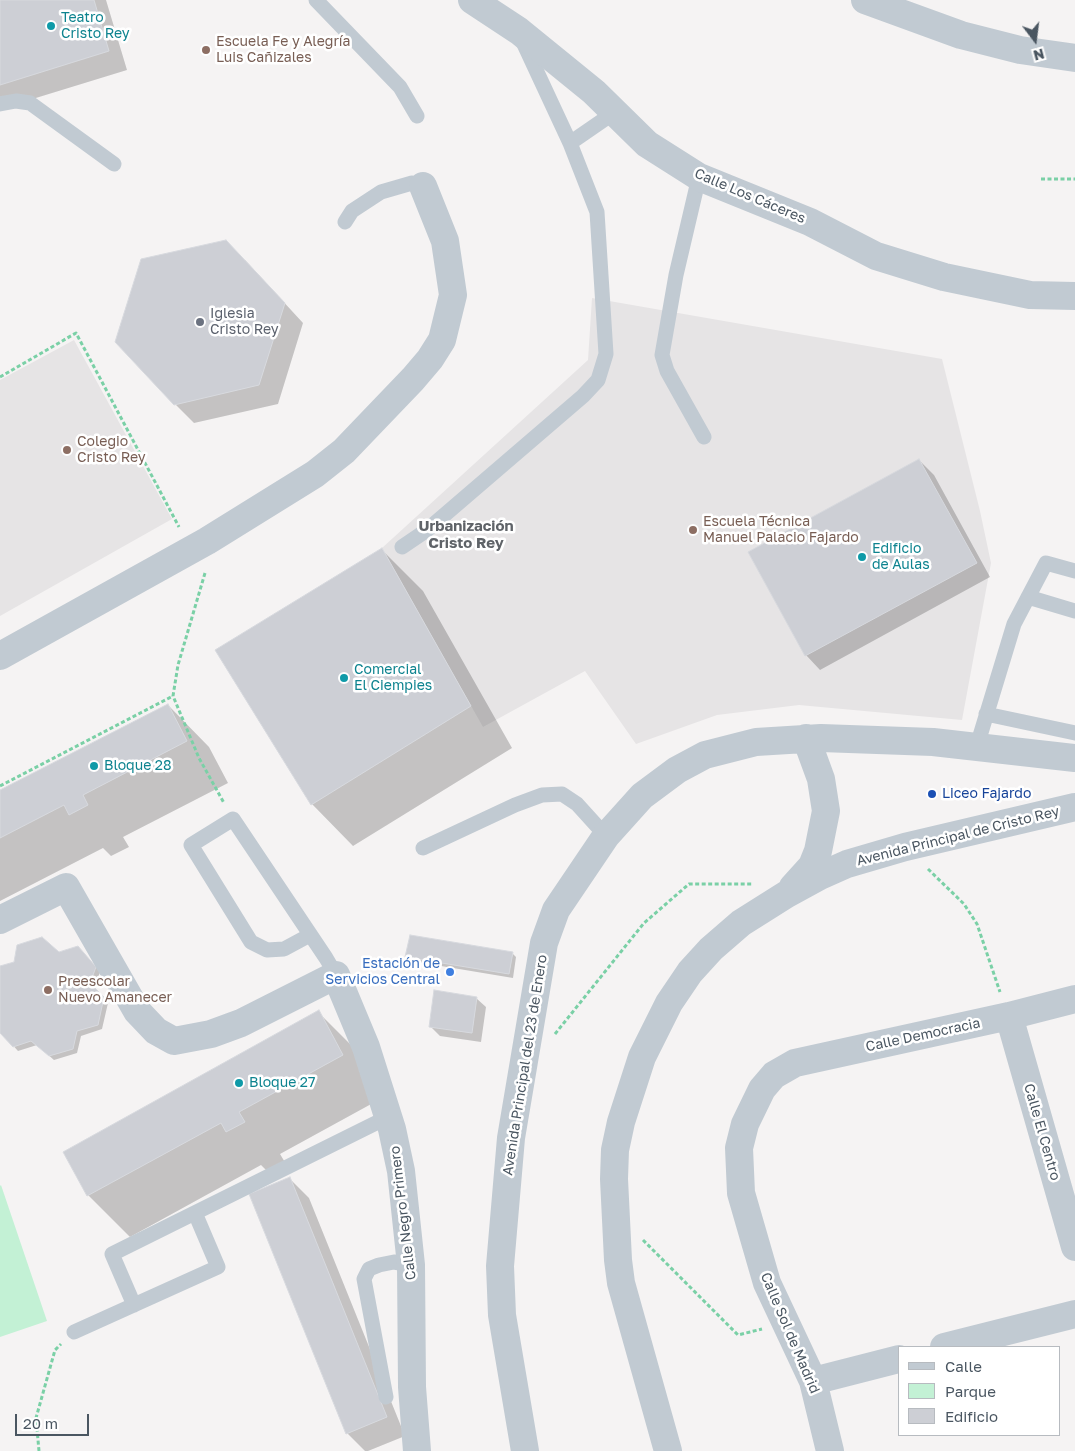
<!DOCTYPE html>
<html>
<head>
<meta charset="utf-8">
<style>
	body { margin:0 }
	#map { position:relative; width:1075px; height:1451px; overflow:hidden; background:#f5f3f3; font-family:"Golos Text",sans-serif }
	canvas { display:block }
	.legend { position:absolute; left:898px; top:1346px; width:162px; height:90px; box-sizing:border-box; background:#fff; border:1px solid #b7bbc0; margin:0; padding:6px 9px; list-style:none; font-size:15px; color:#4a5661 }
	.legend li { display:flex; align-items:center; gap:10px; height:25px }
	.legend b { width:25px; border:1px solid #b7bbc0 }
	.north { position:absolute; left:1010px; top:15px; width:50px; height:50px; -webkit-text-stroke:4px #fff; paint-order:stroke; rotate:165deg; font-size:14px; font-weight:700; line-height:20px; text-align:center; color:#4a5661 }
	.north::after { content:''; display:block; margin:auto; width:18px; height:22px; background:#4a5661; clip-path:polygon(50% 0,100% 100%,50% 72%,0 100%) }
	.scale { position:absolute; left:15px; top:1414px; width:74px; height:22px; box-sizing:border-box; border:2px solid #4a5661; border-top:0; padding-left:6px; font-size:15px; line-height:18px; white-space:nowrap; color:#4a5661; -webkit-text-stroke:4px #fff; paint-order:stroke }
</style>
</head>
<body>
<div id="map">
<canvas width="1075" height="1451"></canvas>
<ul class="legend">
<li><b style="height:6px;background:#c1cad2"></b>Calle</li>
<li><b style="height:14px;background:#c3f1d5"></b>Parque</li>
<li><b style="height:14px;background:#cdcfd5"></b>Edificio</li>
</ul>
<div class="north">N</div>
<div class="scale">20 m</div>
</div>
<script>
const c = document.querySelector('canvas').getContext('2d');
c.lineJoin = 'round';
function fill(path, color) { c.fillStyle = color; c.fill(path, 'evenodd'); }
const shape = rows => new Path2D(rows.map(r => 'M' + r).join(''));
function strokePath(path, color, width, dash) { c.strokeStyle = color; c.lineWidth = width; c.lineCap = dash ? 'butt' : 'round'; c.setLineDash(dash || []); c.stroke(path); }
function label(font, color, halo, rows, align = 'center') {
  c.font = font + ' "Golos Text",sans-serif'; c.lineWidth = 5; c.setLineDash([]); c.textBaseline = 'middle'; c.strokeStyle = halo; c.fillStyle = color; for (const [text, x, y, turn = 0] of rows) {
    c.save(); c.translate(x, y); c.rotate((+turn || 0) * Math.PI / 180); c.textAlign = isNaN(turn) ? turn : align; if (halo) c.strokeText(text, 0, 0); c.fillText(text, 0, 0); c.restore();
  }
}
const education = shape([
	[592,298,942,359,980,511,991,563,962,720,799,705,717,715,636,744,585,671,483,727,382,548,588,360],
	[74,340,172,519,0,616,0,380]
]);
const green = shape([
	[1,1185,47,1321,0,1337,0,1186]
]);
const shadow = shape([
	[0,0,106,0,127,70,0,109],
	[245,260,303,323,278,404,194,423,175,404],
	[919,460,934,475,990,577,820,670,806,655],
	[382,550,423,591,512,748,353,846,312,804],
	[168,705,209,747,228,783,123,837,129,847,111,856,103,848,0,901,0,792],
	[83,952,100,972,94,989,108,1003,102,1029,81,1036,77,1053,54,1060,37,1045,18,1051,0,1031,0,967,59,953],
	[512,953,516,957,513,978,411,961,407,957],
	[476,998,486,1007,481,1042,440,1036,430,1026],
	[318,1012,360,1054,384,1097,280,1154,286,1164,269,1173,261,1165,130,1237,88,1195,64,1152],
	[290,1179,309,1198,405,1436,368,1451,365,1451,347,1433]
]);
const building = shape([
	[0,0,94,0,109,51,0,85,0,0],
	[226,240,285,303,259,385,174,405,115,342,141,259,226,240],
	[919,459,977,563,805,656,748,552,919,459],
	[382,548,471,706,311,805,215,650,382,548],
	[168,704,187,741,83,795,88,805,69,815,64,805,0,838,0,790,168,704],
	[410,935,513,952,509,974,405,957,410,935],
	[42,937,59,952,78,946,96,967,90,983,104,997,98,1025,77,1031,73,1049,49,1056,31,1041,13,1047,0,1033,0,966,14,962,17,945,42,937],
	[434,990,477,997,472,1033,429,1027,434,990],
	[319,1010,343,1055,239,1112,245,1122,226,1132,221,1123,87,1196,63,1152,319,1010],
	[290,1177,387,1417,346,1434,249,1194,290,1177]
]);
const path = shape([
	[1041,179,1075,179],
	[0,377,76,333,179,527],
	[205,573,178,665,173,696,199,758,224,803],
	[0,786,173,696],
	[928,869,964,904,977,924,1000,992],
	[555,1034,644,923,689,884,753,884],
	[643,1240,738,1335,762,1329],
	[39,1451,36,1418,55,1350,61,1344]
]);
const lane = shape([
	[316,0,400,87,417,116],
	[0,104,16,101,30,103,114,164],
	[570,143,615,112],
	[699,177,676,275,662,355,667,371,704,437],
	[345,222,352,211,381,192,412,183,423,186],
	[402,547,427,530,583,396,598,380,606,354,597,212,570,143,523,42],
	[1028,597,1075,611],
	[986,714,1075,733],
	[976,749,1014,624,1046,563,1075,571],
	[423,848,515,805,542,795,562,794,577,804,606,836],
	[310,935,284,949,267,950,251,942,191,845,233,819,326,958,336,975],
	[134,1305,112,1254,388,1117],
	[74,1332,218,1267,195,1213],
	[386,1397,364,1279,369,1269,379,1265,394,1262,411,1265]
]);
const street = shape([
	[472,0,519,31,594,92,647,144,699,177,810,222,876,256,944,277,1030,295,1075,296],
	[865,0,961,35,1020,50,1075,58],
	[0,656,207,541,315,474,344,451,413,379,430,359,442,340,453,295,445,241,423,186],
	[793,887,812,866,818,851,826,811,821,779,806,738],
	[0,920,66,887,137,1011,156,1031,174,1041,211,1034,241,1023,336,975,366,1047,392,1129,401,1171,411,1265,412,1387,417,1451],
	[1009,1016,1075,1247],
	[944,1347,1075,1314],
	[813,1381,899,1359],
	[525,1451,502,1315,500,1266,511,1138,544,943,556,910,606,836,642,796,677,770,705,755,756,742,821,738,933,742,1075,758],
	[668,1451,621,1283,618,1260,614,1179,615,1150,621,1122,642,1057,669,1003,690,972,711,949,741,923,787,894,820,876,847,864,905,847,1075,807],
	[830,1451,813,1381,767,1283,741,1193,739,1148,745,1124,762,1089,774,1075,795,1063,1009,1016,1075,999]
]);
const markers = [
	[51,26,5,"#0f9aa8"],
	[206,50,5,"#8d6e63"],
	[200,322,5,"#6b7280"],
	[67,450,5,"#8d6e63"],
	[693,530,5,"#8d6e63"],
	[862,557,5,"#0f9aa8"],
	[344,678,5,"#0f9aa8"],
	[94,766,5,"#0f9aa8"],
	[932,794,5,"#1a4fb4"],
	[450,972,5,"#3f7fe0"],
	[48,990,5,"#8d6e63"],
	[239,1083,5,"#0f9aa8"]
];
const cultureNames = [
	["Teatro",61,18],
	["Cristo Rey",61,34],
	["Edificio",872,549],
	["de Aulas",872,565],
	["Comercial",354,670],
	["El Ciempies",354,686],
	["Bloque 28",104,766],
	["Bloque 27",249,1083]
];
const educationNames = [
	["Escuela Fe y Alegría",216,42],
	["Luis Cañizales",216,58],
	["Colegio",77,442],
	["Cristo Rey",77,458],
	["Escuela Técnica",703,522],
	["Manuel Palacio Fajardo",703,538],
	["Preescolar",58,982],
	["Nuevo Amanecer",58,998]
];
const streetNames = [
	["Calle Los Cáceres",750,196,23],
	["Avenida Principal de Cristo Rey",958,836,-14],
	["Calle Democracia",923,1035,-12],
	["Avenida Principal del 23 de Enero",525,1065,-81],
	["Calle El Centro",1042,1132,74],
	["Calle Negro Primero",403,1213,-97],
	["Calle Sol de Madrid",790,1333,67]
];
const worshipNames = [
	["Iglesia",210,314],
	["Cristo Rey",210,330]
];
const transitNames = [
	["Liceo Fajardo",942,794]
];
const shopNames = [
	["Estación de",440,964],
	["Servicios Central",440,980]
];
const neighbourhoodNames = [
	["Urbanización",466,526],
	["Cristo Rey",466,543]
];
fill(education, '#e6e4e5');
fill(green, '#c3f1d5');
fill(shadow, '#0003');
fill(building, '#cdcfd5');
strokePath(building, '#d7d9de', 1);
strokePath(path, '#7ad0a6', 3, [4, 2.5]);
strokePath(lane, '#c1cad2', 15);
strokePath(street, '#c1cad2', 28);
for (const [x, y, r, color] of markers) { const dot = new Path2D(); dot.arc(x, y, r, 0, 2 * Math.PI); c.fillStyle = color; c.fill(dot); strokePath(dot, '#fff', 2); }
label('14px', '#0d838f', '#fff', cultureNames, 'left');
label('14px', '#785e54', '#fff', educationNames, 'left');
label('14px', '#4a5661', '#fff', streetNames);
label('14px', '#5b616d', '#fff', worshipNames, 'left');
label('14px', '#164399', '#fff', transitNames, 'left');
label('14px', '#366cbe', '#fff', shopNames, 'right');
label('bold 15px', '#5f6368', '#fff', neighbourhoodNames);
</script>
</body>
</html>
